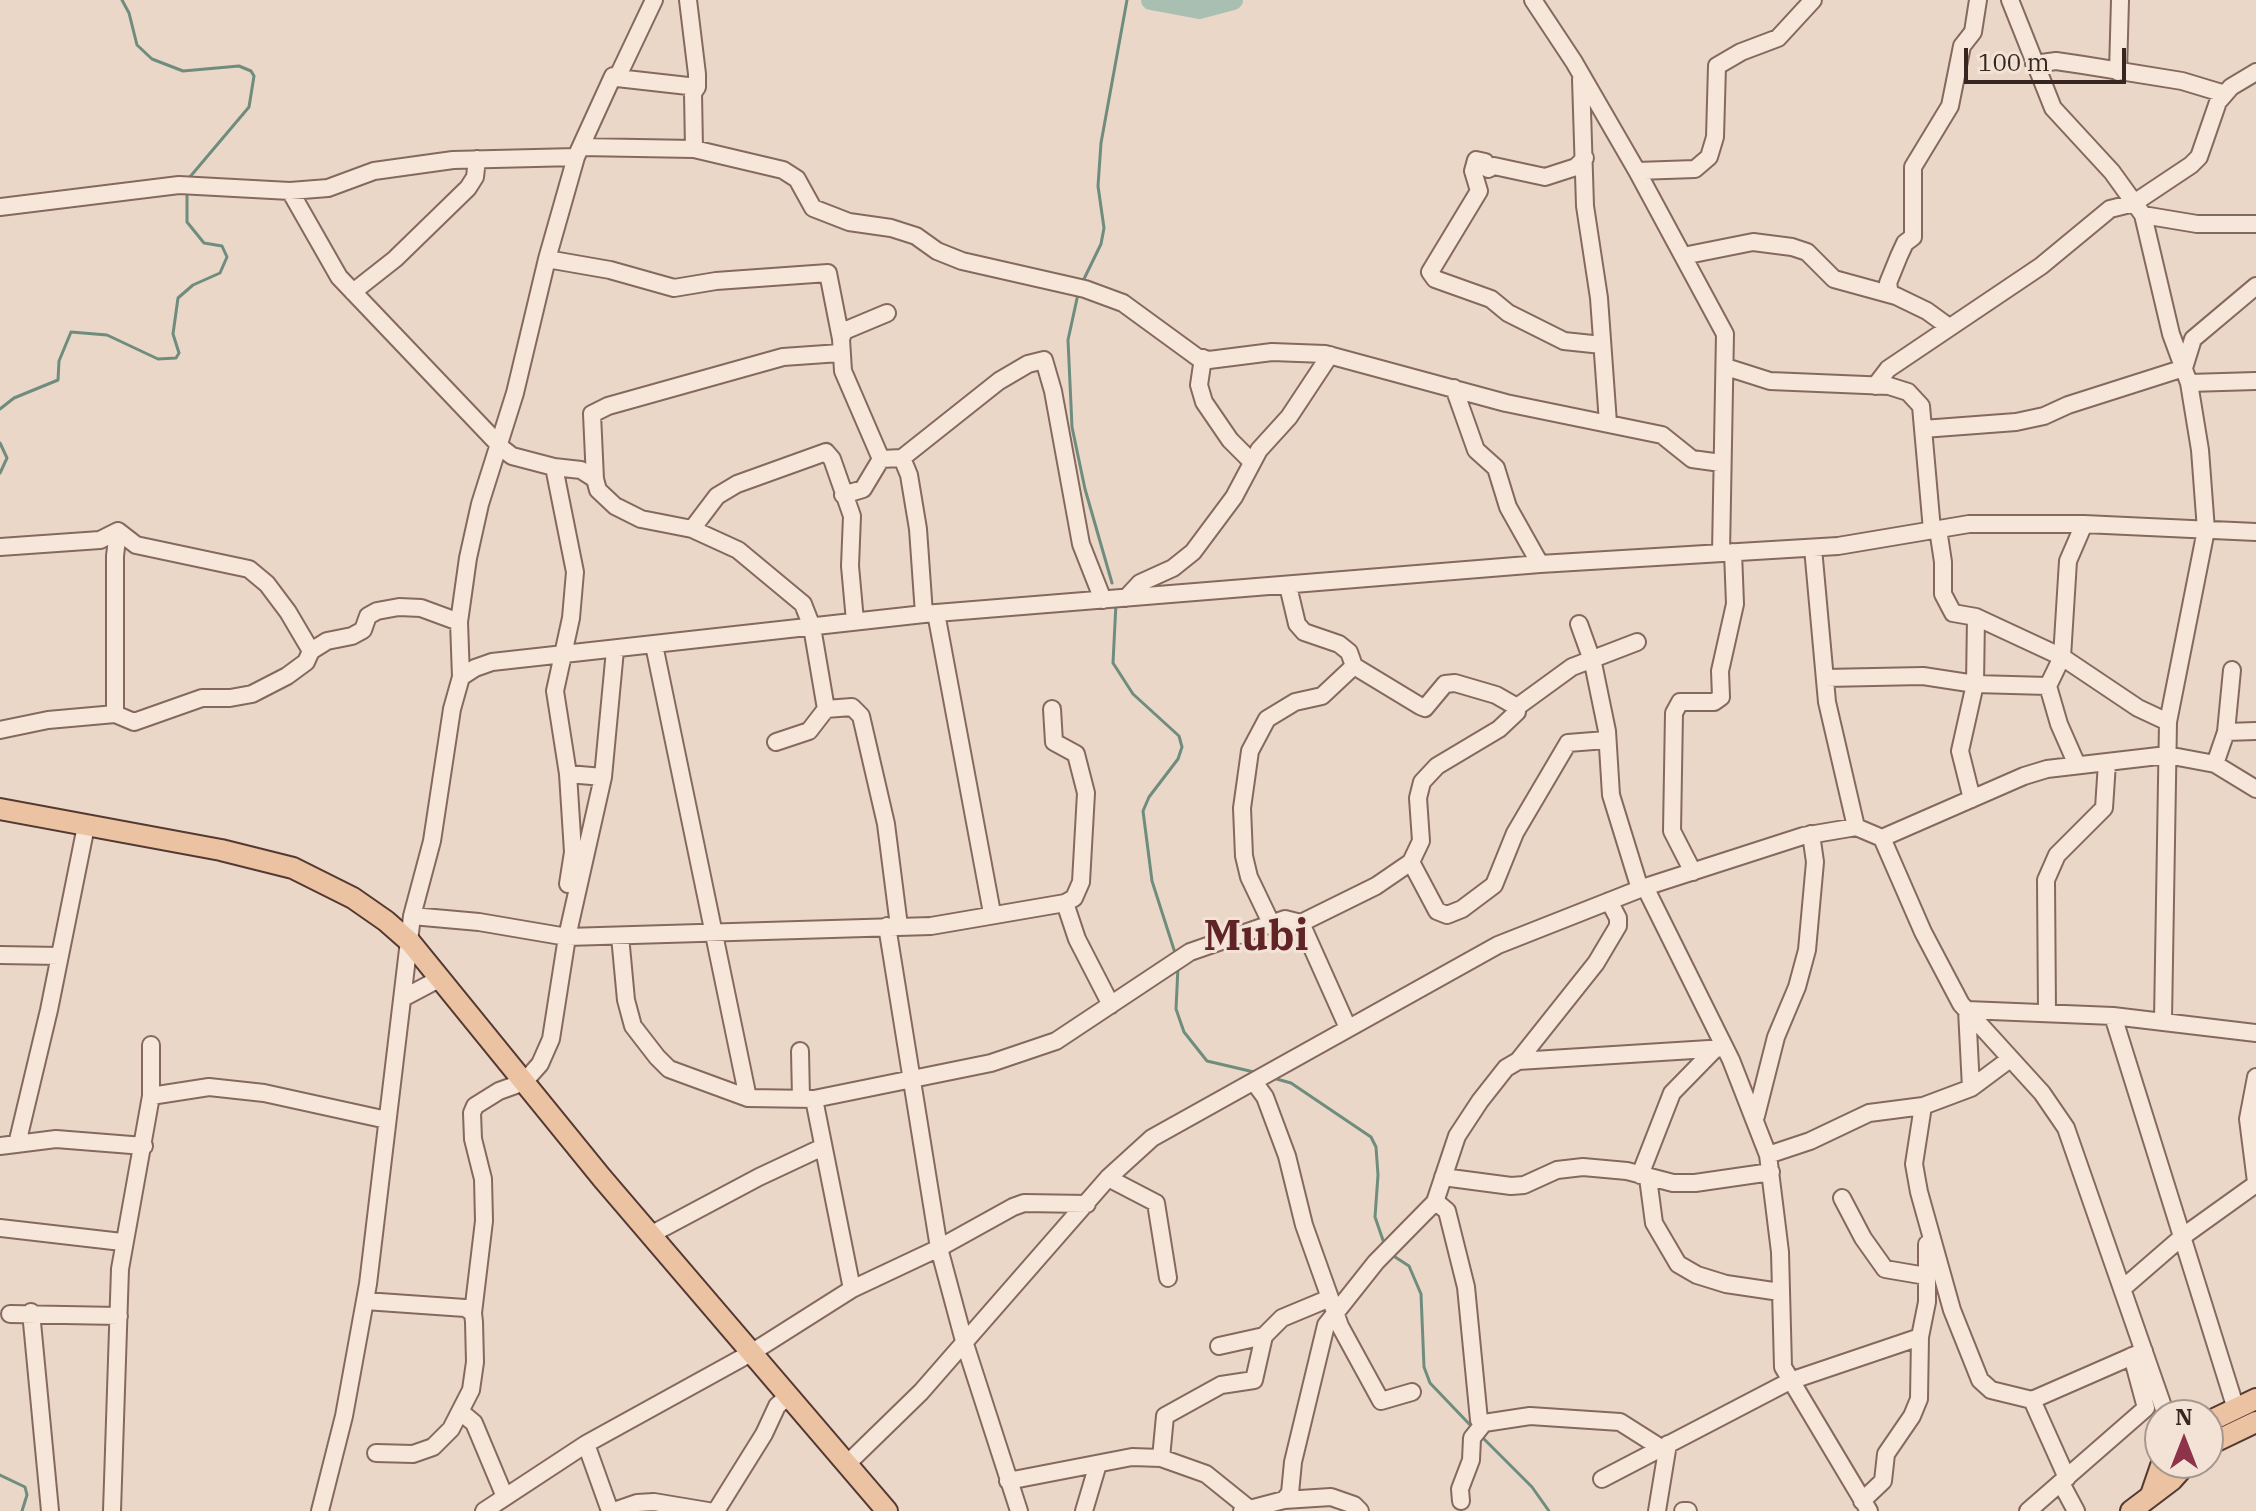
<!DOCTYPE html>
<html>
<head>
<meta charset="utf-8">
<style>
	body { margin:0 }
	#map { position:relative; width:2256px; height:1511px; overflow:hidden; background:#ebd7c7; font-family:"IBM Plex Serif",serif }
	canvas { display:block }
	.north { position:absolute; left:2144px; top:1399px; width:80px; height:80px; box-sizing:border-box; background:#f3e3d6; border:2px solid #a8978d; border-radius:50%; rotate:0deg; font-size:22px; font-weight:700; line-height:32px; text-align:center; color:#372620 }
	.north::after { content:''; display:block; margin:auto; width:28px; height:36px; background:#8f334a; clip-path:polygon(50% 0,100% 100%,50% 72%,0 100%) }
	.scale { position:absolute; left:1964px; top:48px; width:162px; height:36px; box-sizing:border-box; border:4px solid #372620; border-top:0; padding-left:10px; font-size:24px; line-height:28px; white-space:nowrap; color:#372620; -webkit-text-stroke:6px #f3e3d6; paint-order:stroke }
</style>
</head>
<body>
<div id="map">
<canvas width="2256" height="1511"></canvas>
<div class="north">N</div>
<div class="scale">100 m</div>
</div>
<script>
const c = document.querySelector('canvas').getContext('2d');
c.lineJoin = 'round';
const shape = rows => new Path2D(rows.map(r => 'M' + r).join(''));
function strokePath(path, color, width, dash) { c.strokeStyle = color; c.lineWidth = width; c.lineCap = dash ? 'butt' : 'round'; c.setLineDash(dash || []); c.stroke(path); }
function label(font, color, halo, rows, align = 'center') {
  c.font = font + ' "IBM Plex Serif",serif'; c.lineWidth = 6; c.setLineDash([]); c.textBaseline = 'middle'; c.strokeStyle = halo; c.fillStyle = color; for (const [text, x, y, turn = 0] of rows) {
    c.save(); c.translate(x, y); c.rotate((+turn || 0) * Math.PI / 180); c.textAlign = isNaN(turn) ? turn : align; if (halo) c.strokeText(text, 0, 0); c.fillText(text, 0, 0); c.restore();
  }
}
const stream = shape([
	[122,0,129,13,137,45,152,59,183,71,239,66,251,71,254,76,249,107,189,178],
	[1082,283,1101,244,1104,228,1098,186,1101,143,1127,0],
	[1078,294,1068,340,1072,427,1085,489,1112,583],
	[0,409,14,398,58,380,59,361,71,332,107,335,158,359,176,358,179,353,173,334,178,298,193,285,220,273,227,257,222,246,204,243,187,222,187,193],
	[0,443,7,458,0,473],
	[1116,603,1113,663,1133,694,1179,736,1182,747,1178,759,1149,797,1143,811,1152,881,1176,956],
	[1178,967,1176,1009,1184,1032,1207,1061,1254,1072],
	[1273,1078,1291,1083,1371,1137,1376,1147,1378,1175,1375,1217,1385,1246],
	[1392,1255,1409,1266,1421,1294,1424,1367,1430,1383,1474,1429],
	[1482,1437,1532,1487,1549,1511],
	[0,1475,25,1487,27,1495,22,1511]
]);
const river = shape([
	[1151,0,1199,9,1233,0]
]);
const minor = shape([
	[688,0,697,74,697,87,693,93,694,149],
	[1533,0,1574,62,1637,171,1725,334,1721,553],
	[2010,0,2053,108,2112,172,2143,215,2171,334,2189,383,2200,450,2206,530,2168,722,2163,1020],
	[2034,64,2056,61,2083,65,2182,81,2225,94],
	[2118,72,2120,0],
	[617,78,697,87],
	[1581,79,1585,206,1599,298,1608,423],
	[581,147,694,149,783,170,797,179,813,208,849,222,891,228,916,236,937,251,962,261,1085,289,1123,303,1197,357,1209,360,1272,352,1325,354,1506,403,1662,435,1692,459,1721,463],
	[1585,158,1576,167,1545,177,1494,166,1488,169,1485,162,1476,160,1473,171,1479,191,1430,272,1435,279,1491,299,1508,313,1564,341,1602,345],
	[1637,171,1695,169,1709,157,1715,137,1717,66,1741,52,1778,38,1813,0],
	[290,191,339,277,503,449,512,456,554,467,581,470,595,479],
	[0,207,179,185,290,191,328,188,374,171,453,160,576,157],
	[2143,215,2197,224,2256,224],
	[1683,256,1753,242,1792,247,1807,252,1834,279,1896,296,1927,311,1949,327],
	[547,259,610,270,674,288,716,281,828,273,841,339,843,371,881,459,863,489,843,495],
	[353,292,395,259,468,188,475,177,477,159],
	[1890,294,1888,283,1899,256,1905,243,1913,237,1913,167,1950,106,1962,46,1973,32,1978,0],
	[841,339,844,331,887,313],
	[1203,358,1199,385,1204,402,1230,440,1251,461],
	[1726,367,1770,381,1889,386,1908,392,1921,406,1932,530],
	[2184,368,2193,339,2256,286],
	[2189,383,2256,381],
	[1875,386,1888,369,2041,266,2110,209,2134,203,2191,165,2199,157,2218,102,2231,87,2256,72],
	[1454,388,1476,450,1496,468,1508,507,1540,564],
	[1923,429,2016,422,2044,416,2068,405,2184,368],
	[902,458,909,475,918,529,924,614],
	[881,459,902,458,999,381,1028,364,1044,360,1053,391,1081,544,1103,600],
	[554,467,575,572,571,618,555,691,568,774,573,852,568,884],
	[692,529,717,496,737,484,826,452,832,459,852,516,850,566,855,621],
	[1938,529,1943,562,1943,594,1953,613,1976,617,2062,657,2138,708,2168,722],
	[118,531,136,545,249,569,267,584,288,612,311,651],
	[0,547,100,540,118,531],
	[1813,548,1827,702,1856,827],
	[1288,586,1297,624,1304,632,1339,644,1349,652,1354,666,1420,706,1425,708,1445,684,1455,683,1496,695,1517,707],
	[1126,598,1140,583,1173,568,1193,552,1234,497,1259,450,1289,417,1330,355],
	[936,613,992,913],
	[1579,624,1593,663,1607,731,1611,795,1640,889],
	[654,645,748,1098],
	[461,677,459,622,468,558,480,504,515,393,547,259,576,157,613,76,617,78,654,0],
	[1825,678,1923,676,1975,684,2048,686],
	[826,709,852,707,861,716,886,824,899,926],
	[115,714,115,556,118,531],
	[0,730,48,720,115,714,134,722,202,698,230,698,252,694,287,676,306,662,311,651,327,641,352,636,363,630,368,616,377,611,399,607,421,608,459,622],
	[2226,732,2256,731],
	[776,742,809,731,826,709,812,627,803,604,738,550,692,529,641,519,615,506,598,490,595,479,592,414,608,406,783,357,840,353],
	[2215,764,2226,732,2232,670],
	[2077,765,2059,724,2048,686,2062,657,2068,561,2084,524],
	[568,774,603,777],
	[1972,799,1960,751,1975,684,1976,617],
	[1882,838,1923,932,1961,1004,2042,1093,2066,1128,2166,1415],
	[1411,862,1437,911,1447,915,1462,909,1494,885,1515,833,1568,743,1606,740],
	[1693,872,1672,831,1674,713,1680,702,1714,702,1721,697,1720,671,1735,604,1733,552],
	[1645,887,1731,1060,1768,1155,1780,1252,1783,1367,1869,1511],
	[1065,903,1077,939,1111,1005],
	[412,916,479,922,567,937,931,926,1065,903,1074,898,1081,882,1086,793,1076,754,1054,742,1052,709],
	[1271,923,1249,877,1244,856,1242,808,1250,751,1267,719,1295,702,1322,696,1354,666],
	[1301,923,1376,886,1411,862,1421,841,1418,798,1422,782,1437,766,1499,729,1517,712,1517,707,1572,667,1637,642],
	[887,926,939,1248,964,1341,1019,1511],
	[620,936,626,1000,633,1026,657,1057,669,1069,748,1098,814,1099,991,1063,1056,1041,1190,952,1285,919,1301,923,1348,1028],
	[0,955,60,956],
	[405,997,439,979],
	[2047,1012,2046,880,2057,855,2104,808,2107,763],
	[2113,1016,2236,1409],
	[800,1051,801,1098],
	[1518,1061,1725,1048],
	[2256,1077,2248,1119,2256,1182],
	[1254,1082,1265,1097,1287,1156,1304,1225,1340,1326,1381,1401,1412,1392],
	[1971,1088,1967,1010,2113,1016,2256,1033],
	[151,1096,209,1087,264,1093,387,1120],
	[814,1099,852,1289],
	[1923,1106,1914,1164,1919,1192,1952,1310,1980,1380,1991,1390,2032,1400,2144,1351],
	[1756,1116,1776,1037,1797,987,1807,950,1815,862,1811,834],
	[17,1144,49,1010,86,826],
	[0,1146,56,1139,144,1146],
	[1768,1155,1810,1141,1869,1113,1923,1106,1971,1088,2010,1059],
	[1640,1175,1672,1093,1716,1048],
	[1443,1177,1511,1186,1524,1185,1557,1170,1583,1167,1627,1171,1673,1183,1695,1183,1771,1172],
	[1108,1178,1156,1203,1168,1278],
	[1648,1178,1654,1223,1678,1264,1697,1275,1726,1284,1780,1292],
	[1842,1198,1863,1238,1885,1269,1926,1276],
	[1435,1201,1447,1211,1466,1287,1479,1420,1484,1423,1530,1416,1620,1422,1661,1448],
	[0,1228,122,1242],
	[650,1235,759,1177,823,1147],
	[2122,1289,2182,1237,2256,1184],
	[365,1301,465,1308,473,1313,474,1322,475,1362,471,1390,451,1429,433,1447,413,1454,376,1453],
	[31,1312,50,1511],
	[473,1313,484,1221,483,1179,473,1139,472,1113,475,1106,499,1091,524,1082,540,1064,551,1039,567,937,603,777,615,650],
	[10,1314,119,1316],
	[1219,1346,1264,1336,1282,1318,1330,1298],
	[2032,1400,2067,1478],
	[462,1413,474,1423,505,1497],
	[586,1444,610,1511],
	[1161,1458,1165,1416,1221,1385,1254,1380,1264,1336],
	[846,1465,921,1392,1108,1178,1152,1138,1498,945,1645,887,1803,836,1856,827,1882,838,2024,776,2047,769,2167,755,2215,764,2256,789],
	[1602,1479,1790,1381,1920,1337],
	[1008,1481,1132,1457,1161,1458,1206,1474,1247,1507],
	[2061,1483,2076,1511],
	[1284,1500,1331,1497,1354,1505,1360,1511],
	[1461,1501,1460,1489,1471,1460,1472,1438,1484,1423],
	[1862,1501,1883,1481,1886,1454,1912,1416,1919,1399,1920,1337,1927,1302,1927,1244],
	[112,1511,120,1269,151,1096,151,1045],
	[320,1511,344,1416,368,1284,412,916,432,841,452,709,461,677,475,668,492,662,924,614,1540,564,1838,546,1969,524,2084,524,2256,532],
	[484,1511,586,1444,751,1353,852,1289,939,1248,1013,1207,1024,1203,1087,1204],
	[614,1511,637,1503,654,1502,708,1511],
	[716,1511,764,1434,777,1406,788,1396],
	[1084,1511,1098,1464],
	[1242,1511,1284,1500,1290,1493,1293,1462,1326,1325,1376,1262,1435,1202,1457,1136,1480,1101,1506,1068,1518,1061,1596,963,1618,926,1618,918,1609,901],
	[1657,1511,1668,1444],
	[1683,1511,1688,1511],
	[2028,1511,2146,1408,2132,1356]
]);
const major = shape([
	[0,809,221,850,293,868,353,898,386,921,411,943,602,1178,887,1511],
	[2208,1422,2256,1399],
	[2208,1445,2256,1422],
	[2151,1495,2162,1463],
	[2131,1511,2172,1480,2187,1463]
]);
const townNames = [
	["Mubi",1256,938]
];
strokePath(stream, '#6f8d7e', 3);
strokePath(river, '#a8bfb2', 20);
strokePath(minor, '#85695e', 20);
strokePath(major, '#543932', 24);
strokePath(minor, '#f6e7da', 16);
strokePath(major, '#ebc2a2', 20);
label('bold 42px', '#602326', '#f3e3d6', townNames);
</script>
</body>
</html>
